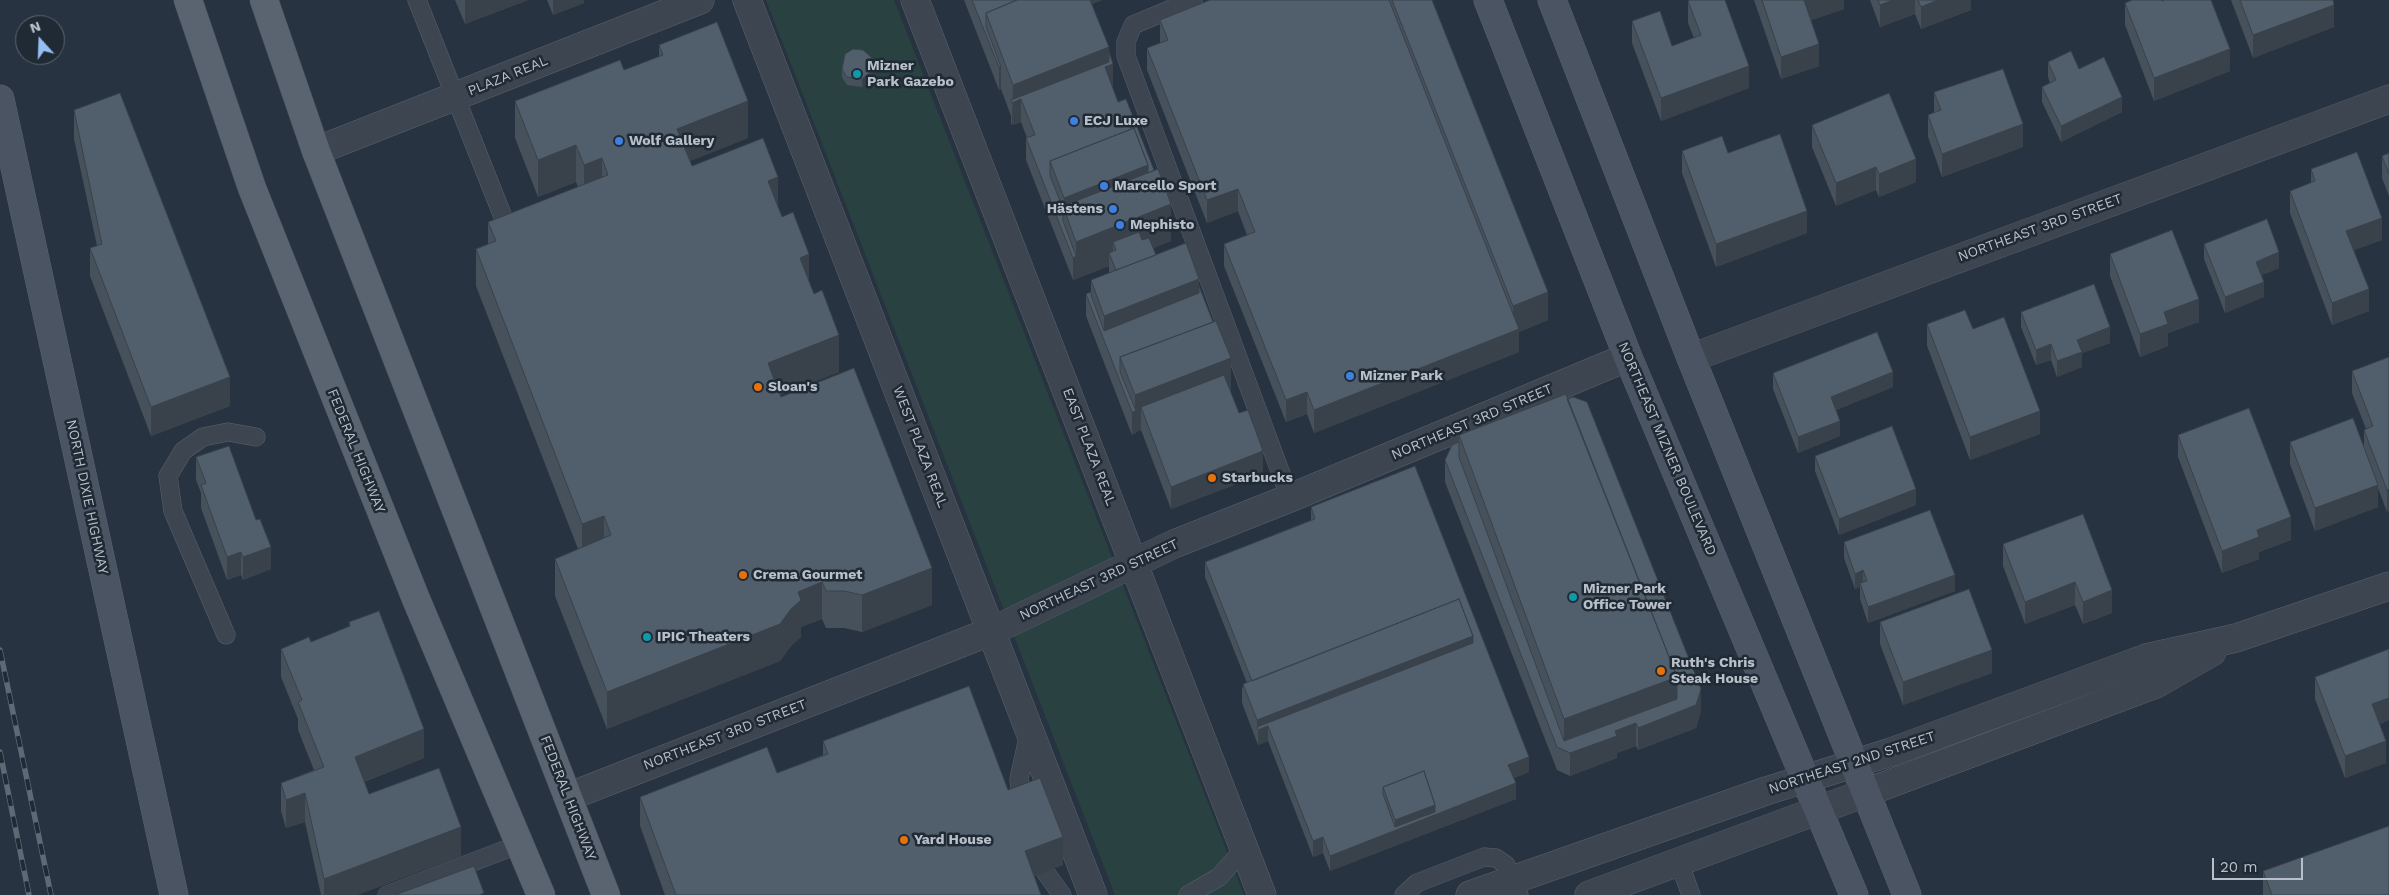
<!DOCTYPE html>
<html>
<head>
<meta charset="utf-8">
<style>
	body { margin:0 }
	#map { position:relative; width:2389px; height:895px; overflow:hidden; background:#273340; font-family:"Work Sans",sans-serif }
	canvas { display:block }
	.north { position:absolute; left:15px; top:15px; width:50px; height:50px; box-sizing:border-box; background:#202a35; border:1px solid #5d6671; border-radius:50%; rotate:340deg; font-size:14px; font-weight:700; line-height:20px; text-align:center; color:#b8c0ca }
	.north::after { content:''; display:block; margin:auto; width:18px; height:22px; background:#95bef2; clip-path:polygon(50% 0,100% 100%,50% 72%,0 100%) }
	.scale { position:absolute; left:2212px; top:858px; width:91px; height:22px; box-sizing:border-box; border:2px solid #b8c0ca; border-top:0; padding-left:6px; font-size:15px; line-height:18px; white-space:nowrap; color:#b8c0ca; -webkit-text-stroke:4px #202a35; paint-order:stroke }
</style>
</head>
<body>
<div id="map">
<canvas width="2389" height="895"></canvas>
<div class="north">N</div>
<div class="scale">20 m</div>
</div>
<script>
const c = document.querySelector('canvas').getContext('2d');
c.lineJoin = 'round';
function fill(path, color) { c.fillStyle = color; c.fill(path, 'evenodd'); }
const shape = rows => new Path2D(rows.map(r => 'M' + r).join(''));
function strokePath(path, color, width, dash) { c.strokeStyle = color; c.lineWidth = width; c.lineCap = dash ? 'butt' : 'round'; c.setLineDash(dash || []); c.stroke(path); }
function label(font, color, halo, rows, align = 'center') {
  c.font = font + ' "Work Sans",sans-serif'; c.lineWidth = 5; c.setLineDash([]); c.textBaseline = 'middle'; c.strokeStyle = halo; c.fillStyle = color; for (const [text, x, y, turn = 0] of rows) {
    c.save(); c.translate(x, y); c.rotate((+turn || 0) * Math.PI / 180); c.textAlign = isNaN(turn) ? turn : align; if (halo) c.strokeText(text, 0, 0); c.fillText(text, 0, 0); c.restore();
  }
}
const green = shape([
	[766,0,894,0,1244,895,1115,895]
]);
const service = shape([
	[417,0,511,237],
	[1193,0,1133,25,1126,42,1126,56,1290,498],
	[226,635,173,511,168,476,183,451,203,437,228,432,256,437],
	[1022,809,1019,779,1029,733],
	[1679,862,1691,895],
	[1046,873,1062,895],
	[387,895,520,844],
	[1188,895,1219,877,1244,849],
	[1404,895,1417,883,1484,857,1496,858,1506,865,1519,895]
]);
const minor = shape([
	[747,0,1093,895],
	[915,0,1262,895],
	[316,151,700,0],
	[1691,358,2389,99],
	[1853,764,1891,752,2146,658,2236,638,2389,586],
	[1865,793,2156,684,2212,652],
	[568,797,992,631,1174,544,1290,498,1628,357]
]);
const tertiary = shape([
	[1470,895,1766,791,1853,764],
	[1589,895,1865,793]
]);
const secondary = shape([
	[1488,0,1628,357,1854,895],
	[1552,0,1691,358,1907,895],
	[0,99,174,895]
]);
const primary = shape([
	[188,0,252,188,416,599,541,895],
	[264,0,316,151,606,895]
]);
const rail = shape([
	[0,650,51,895],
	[0,752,29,895]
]);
const wall = shape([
	[455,0,528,0,465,24],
	[547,0,584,0,584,3,553,15],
	[964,0,1102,0,1092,4,1109,52,1113,86,1112,86,1171,241,1153,248,1156,255,1193,261,1199,286,1231,393,1263,474,1171,509,1141,430,1136,432,1136,433,1132,435,1086,316,1086,294,1091,292,1091,280,1109,273,1109,266,1073,280,1026,160,1026,138,1027,138,1021,122,1012,125,1011,123,1011,116,1001,89,999,90],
	[1210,0,1432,0,1548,320,1519,332,1519,352,1314,433,1307,414,1286,422,1224,266,1224,244,1247,235,1238,211,1207,223,1147,70,1147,48,1160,43,1160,20],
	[1754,0,1844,0,1844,9,1811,20,1819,66,1781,79],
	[1870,0,1971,0,1971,10,1921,29,1915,14,1880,27],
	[2231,0,2333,0,2334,27,2253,58],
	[1688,1,1749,88,1661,121,1632,43,1632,21,1672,46,1694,38,1688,23],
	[2125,3,2230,71,2154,101,2125,25],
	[659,45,748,138,690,161,692,166,778,206,809,283,839,372,780,395,932,605,862,632,844,628,826,628,822,619,801,627,801,637,791,646,780,661,607,729,555,596,555,559,578,549,476,286,476,249,488,244,488,222,578,187,576,182,538,197,515,138,515,101,624,70,659,57],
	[2048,62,2079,69,2122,112,2061,142,2042,102,2042,87,2050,83,2048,77],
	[842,69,873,70,871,80,862,87,847,85,842,77],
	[1934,92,2023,147,1942,177,1928,137,1928,115,1934,112],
	[74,110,230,406,151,436,90,276,90,248,97,246,74,139],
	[1812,125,1916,182,1879,197,1876,190,1836,206,1812,147],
	[1682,151,1728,153,1807,233,1716,267,1682,173],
	[2389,153,2389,196,2382,178,2382,156],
	[2311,169,2382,240,2354,250,2369,311,2332,325,2290,213,2290,191,2311,183],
	[2204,244,2279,268,2262,275,2264,297,2225,313,2204,259],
	[2110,254,2199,322,2168,333,2168,346,2140,357,2110,276],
	[2021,312,2110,343,2082,353,2082,367,2057,377,2051,360,2036,365,2021,327],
	[1927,324,1973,329,2040,434,1970,460,1927,346],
	[2389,357,2387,512,2378,488,2378,507,2315,531,2290,464,2290,442,2364,448,2364,430,2366,429,2352,393,2352,371],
	[1773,373,1893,387,1836,410,1840,436,1798,453,1773,389],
	[1459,435,1701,711,1696,728,1638,750,1636,746,1617,753,1617,758,1570,776,1557,770,1445,482,1445,460,1459,442],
	[2178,435,2291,540,2259,552,2259,559,2222,573,2178,457],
	[1815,456,1916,505,1839,535,1815,471],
	[196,457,271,569,243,580,241,575,227,580,201,508,201,493,196,480],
	[1311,507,1529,772,1514,778,1516,799,1330,871,1323,853,1313,857,1268,741,1258,745,1242,703,1242,688,1243,687,1243,684,1247,683,1205,577,1205,562,1311,520],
	[1844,542,1955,591,1868,623,1860,599,1860,587,1855,589,1844,558],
	[2003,544,2112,590,2112,613,2083,624,2075,605,2025,624,2003,566],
	[349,622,424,758,364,782,369,794,461,856,357,895,321,895,305,822,286,828,281,811,281,783,314,770,298,730,298,719,281,677,281,649,311,642,349,627],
	[1880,622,1992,673,1903,705,1880,644],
	[2315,677,2389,720,2380,724,2386,763,2345,778,2315,699],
	[823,741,1008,790,1063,865,1034,876,1041,895,665,895,640,826,640,797,777,773,823,755],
	[2263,871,2389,895,2263,895]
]);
const shadedWall = shape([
	[465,0,528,0,465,24],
	[553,0,584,0,584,3,553,15],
	[1084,0,1102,0,1087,6],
	[1804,0,1844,0,1844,9,1804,23],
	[1893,0,1915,0,1915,14,1880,27,1880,5],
	[1938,0,1971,0,1971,10,1921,29,1921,7],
	[2334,5,2334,27,2253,58,2253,35],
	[1819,44,1819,66,1781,79,1781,57],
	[1109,47,1109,66,1113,64,1113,86,1105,90,1021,99,1021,122,1012,125,1013,85],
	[2230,49,2230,71,2154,101,2154,78],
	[873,62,873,70,871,80,862,87,862,79],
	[1749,66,1749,88,1661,121,1661,98],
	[999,67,1001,67,1001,89,999,90],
	[2122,97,2122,112,2061,142,2061,126],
	[748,101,748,138,677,166,677,129],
	[2023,124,2023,147,1942,177,1942,154],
	[576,145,576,182,538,197,538,160],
	[602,158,602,195,584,202,584,165],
	[1916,159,1916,182,1879,197,1879,174],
	[1148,165,1148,188,1064,210,1064,198],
	[1876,167,1876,190,1836,206,1836,183],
	[778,177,778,214,768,181],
	[1238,189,1238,211,1207,223,1207,200],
	[1171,204,1171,241,1116,263,1116,250,1113,242,1113,264,1109,253,1109,266,1076,279,1076,242],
	[1807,211,1807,233,1716,267,1716,244],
	[2382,218,2382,240,2346,253,2346,231],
	[2279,252,2279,268,2256,277,2256,262],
	[809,254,809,291,800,258],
	[1076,256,1076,279,1073,280,1073,258],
	[1199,279,1199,316,1104,341,1104,316],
	[2264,282,2264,297,2225,313,2225,297],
	[2369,289,2369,311,2332,325,2332,303],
	[1548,292,1548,320,1519,332,1519,352,1314,433,1314,410,1513,332,1513,306],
	[2199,299,2199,322,2168,333,2168,346,2140,357,2140,334,2164,312],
	[2110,327,2110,343,2082,353,2082,367,2057,377,2057,361,2077,340],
	[839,335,839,372,768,400,768,363],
	[2051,344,2051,360,2036,365,2036,350],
	[1231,358,1231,395,1141,407,1141,430,1136,432,1136,433,1132,435,1132,412,1135,411,1135,395],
	[1893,372,1893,387,1831,412,1831,397],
	[230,377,230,406,151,436,151,407],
	[1307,392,1307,414,1286,422,1286,400],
	[2040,411,2040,434,1970,460,1970,437],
	[1840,421,1840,436,1798,453,1798,437],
	[1263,451,1263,474,1171,509,1171,487],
	[2378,485,2378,507,2315,531,2315,508],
	[1916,489,1916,505,1839,535,1839,519],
	[2389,489,2389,511,2387,512,2387,490],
	[604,516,604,553,582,561,582,524],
	[2291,517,2291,540,2259,552,2259,559,2222,573,2222,551,2257,530],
	[271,547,271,569,243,580,243,557],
	[241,552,241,575,227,580,227,557],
	[932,568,932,605,862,632,862,595],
	[1863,570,1863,586,1860,583,1860,587,1855,589,1855,574],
	[1955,575,1955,591,1868,623,1868,607],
	[822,582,822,619,801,627,801,637,791,646,780,661,607,729,607,692,798,592],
	[2075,582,2075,605,2025,624,2025,602],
	[2112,590,2112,613,2083,624,2083,602],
	[1473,636,1473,658,1268,726,1268,741,1258,745,1258,730,1257,727,1257,720],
	[1992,650,1992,673,1903,705,1903,682],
	[1677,677,1701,689,1701,711,1696,728,1638,750,1638,728,1636,723,1636,746,1617,753,1617,758,1570,776,1570,753,1564,751,1564,719],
	[2389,698,2389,720,2372,727,2372,704],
	[424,729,424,758,355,785,355,757],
	[2386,741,2386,763,2345,778,2345,756],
	[1529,757,1529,772,1508,780,1508,765],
	[1516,783,1516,799,1330,871,1330,856,1395,830,1395,820,1435,805],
	[305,793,305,822,286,828,286,800],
	[461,827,461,856,357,895,324,895,324,879],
	[1063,837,1063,865,1025,880,1025,851],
	[1323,837,1323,853,1313,857,1313,841]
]);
const building = shape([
	[972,0,1017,0,986,13,986,27,1001,67,999,67,972,0],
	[1017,0,1090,0,1109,47,1013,85,986,13,1017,0],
	[1210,0,1389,0,1519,329,1314,410,1307,392,1286,400,1224,244,1255,232,1238,189,1207,200,1147,48,1168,40,1160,20,1210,0],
	[1392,0,1432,0,1548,292,1513,306,1392,0],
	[1690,0,1725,0,1749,66,1661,98,1632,21,1660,11,1672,46,1701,35,1688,1,1690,0],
	[1762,0,1805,0,1804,0,1819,44,1781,57,1762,0],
	[1878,0,1893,0,1880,5,1878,0],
	[1918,0,1938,0,1921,7,1918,0],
	[2132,0,2161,0,2162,1,2164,0,2211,0,2230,49,2154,78,2125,3,2132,0],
	[2240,0,2333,0,2334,5,2253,35,2240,0],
	[717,22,748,101,677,129,692,166,763,138,778,177,768,181,782,217,793,212,809,254,800,258,814,294,822,290,839,335,768,363,772,374,781,397,854,368,932,568,862,595,844,591,826,591,822,582,798,592,801,600,791,609,780,624,607,692,555,559,611,535,604,516,582,524,476,249,496,241,488,222,608,175,602,158,584,165,576,145,538,160,515,101,620,60,624,70,663,55,659,45,717,22],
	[853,49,863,50,871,57,873,62,871,72,862,79,847,77,842,69,845,54,853,49],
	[2071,51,2079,69,2104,57,2122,97,2061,126,2042,87,2056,80,2048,62,2071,51],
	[1109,52,1113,64,1105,67,1118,102,1126,99,1154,170,1148,173,1148,165,1134,128,1050,161,1050,176,1063,208,1063,221,1076,256,1073,258,1026,138,1035,135,1021,99,1012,103,1011,100,1109,62,1109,52],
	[2003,69,2023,124,1942,154,1928,115,1941,110,1934,92,2003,69],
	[120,93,230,377,151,407,90,248,102,244,74,110,120,93],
	[1889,93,1916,159,1879,174,1876,167,1836,183,1812,125,1889,93],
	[1134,128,1148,165,1064,198,1050,161,1134,128],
	[1780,134,1807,211,1716,244,1682,151,1722,136,1728,153,1780,134],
	[2357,152,2382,218,2346,231,2369,289,2332,303,2290,191,2315,181,2311,169,2357,152],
	[2389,153,2389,174,2382,156,2389,153],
	[1158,169,1171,204,1076,242,1063,206,1158,169],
	[2267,219,2279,252,2256,262,2264,282,2225,297,2204,244,2267,219],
	[2172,230,2199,299,2164,312,2168,324,2140,334,2110,254,2172,230],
	[1139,232,1142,240,1149,238,1156,255,1116,270,1109,253,1116,250,1113,242,1139,232],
	[1186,243,1199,279,1104,316,1091,280,1186,243],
	[2094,284,2110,327,2077,340,2082,352,2057,361,2051,344,2036,350,2021,312,2094,284],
	[1199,286,1213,322,1120,357,1120,372,1136,411,1132,412,1086,294,1091,292,1091,295,1104,331,1199,293,1199,286],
	[1965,310,1973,329,2004,317,2040,411,1970,437,1927,324,1965,310],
	[1216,321,1231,358,1135,395,1120,357,1216,321],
	[1877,332,1893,372,1831,397,1840,421,1798,437,1773,373,1877,332],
	[2389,357,2389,489,2387,490,2364,430,2373,426,2352,371,2389,357],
	[1224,375,1239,413,1248,410,1263,451,1171,487,1141,407,1224,375],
	[1566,394,1677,677,1564,719,1459,435,1566,394],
	[1573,397,1587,402,1701,689,1696,705,1638,728,1636,723,1615,731,1617,736,1570,753,1557,747,1445,460,1452,445,1459,442,1459,457,1564,741,1677,699,1677,677,1567,399,1573,397],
	[2249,408,2291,517,2257,530,2259,537,2222,551,2178,435,2249,408],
	[2353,418,2378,485,2315,508,2290,442,2353,418],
	[1892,426,1916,489,1839,519,1815,456,1892,426],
	[229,446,256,520,260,519,271,547,243,557,241,552,227,557,201,485,206,483,196,457,229,446],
	[1415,466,1529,757,1508,765,1516,783,1330,856,1323,837,1313,841,1268,726,1258,730,1257,727,1473,643,1473,636,1459,599,1252,681,1205,562,1315,519,1311,507,1415,466],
	[1424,771,1435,805,1435,812,1395,827,1383,794,1383,787,1424,771],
	[1930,510,1955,575,1868,607,1860,583,1867,581,1863,570,1855,574,1844,542,1930,510],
	[2083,514,2112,590,2083,602,2075,582,2025,602,2003,544,2083,514],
	[1969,589,1992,650,1903,682,1880,622,1969,589],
	[1459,599,1473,636,1257,720,1243,684,1459,599],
	[379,611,424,729,355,757,369,794,439,768,461,827,324,879,305,793,286,800,281,783,324,767,298,702,302,700,281,649,309,637,311,642,350,626,349,622,379,611],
	[2389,649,2389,698,2372,704,2386,741,2345,756,2315,677,2389,649],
	[969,686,1008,790,1040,778,1063,837,1025,851,1041,895,676,895,640,797,767,747,777,773,828,754,823,741,969,686],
	[1424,771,1435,805,1395,820,1383,787,1424,771],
	[2389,826,2389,895,2272,895,2263,871,2389,826],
	[474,866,484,893,479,895,395,895,474,866]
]);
const markers = [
	[857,74,5,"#0f9aa8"],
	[1074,121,5,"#3f7fe0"],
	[619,141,5,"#3f7fe0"],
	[1104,186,5,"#3f7fe0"],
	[1113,209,5,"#3f7fe0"],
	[1120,225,5,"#3f7fe0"],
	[1350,376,5,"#3f7fe0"],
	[758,387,5,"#e8710a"],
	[1212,478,5,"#e8710a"],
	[743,575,5,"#e8710a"],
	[1573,597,5,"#0f9aa8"],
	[647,637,5,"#0f9aa8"],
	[1661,671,5,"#e8710a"],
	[904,840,5,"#e8710a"]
];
const poiNames = [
	["Mizner",867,66],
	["Park Gazebo",867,82],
	["ECJ Luxe",1084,121],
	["Wolf Gallery",629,141],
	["Marcello Sport",1114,186],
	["Hästens",1103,209,"right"],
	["Mephisto",1130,225],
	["Mizner Park",1360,376],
	["Sloan's",768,387],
	["Starbucks",1222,478],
	["Crema Gourmet",753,575],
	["Mizner Park",1583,589],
	["Office Tower",1583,605],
	["IPIC Theaters",657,637],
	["Ruth's Chris",1671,663],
	["Steak House",1671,679],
	["Yard House",914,840]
];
const streetNames = [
	["PLAZA REAL",508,76,-22],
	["NORTHEAST 3RD STREET",2040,228,-20],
	["NORTHEAST 3RD STREET",1472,422,-23],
	["WEST PLAZA REAL",920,447,69],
	["EAST PLAZA REAL",1089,447,69],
	["NORTHEAST MIZNER BOULEVARD",1667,449,67],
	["FEDERAL HIGHWAY",356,451,68],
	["NORTH DIXIE HIGHWAY",87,497,78],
	["NORTHEAST 3RD STREET",1099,580,-25],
	["NORTHEAST 3RD STREET",725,735,-21],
	["NORTHEAST 2ND STREET",1852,763,-18],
	["FEDERAL HIGHWAY",568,798,69]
];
fill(green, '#2a4142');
strokePath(service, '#59636d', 19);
strokePath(minor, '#59636d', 29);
strokePath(tertiary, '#59636d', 29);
strokePath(secondary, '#59636d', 29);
strokePath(primary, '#454e59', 29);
strokePath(service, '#3c4550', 18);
strokePath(minor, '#3c4550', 28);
strokePath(tertiary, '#3c4550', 28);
strokePath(secondary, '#4a5463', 28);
strokePath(primary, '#5a6470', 28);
strokePath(rail, '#5e6976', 5.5);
strokePath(rail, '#202a35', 4, [11]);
fill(wall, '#46515c');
fill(shadedWall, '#39424b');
fill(building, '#515e6b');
strokePath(building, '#39424b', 1);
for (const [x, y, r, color] of markers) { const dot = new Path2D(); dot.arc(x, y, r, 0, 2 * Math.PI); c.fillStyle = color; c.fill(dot); strokePath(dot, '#202a35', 2); }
label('bold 14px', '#b8c0ca', '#202a35', poiNames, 'left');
label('14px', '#b8c0ca', '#202a35', streetNames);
</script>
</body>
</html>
